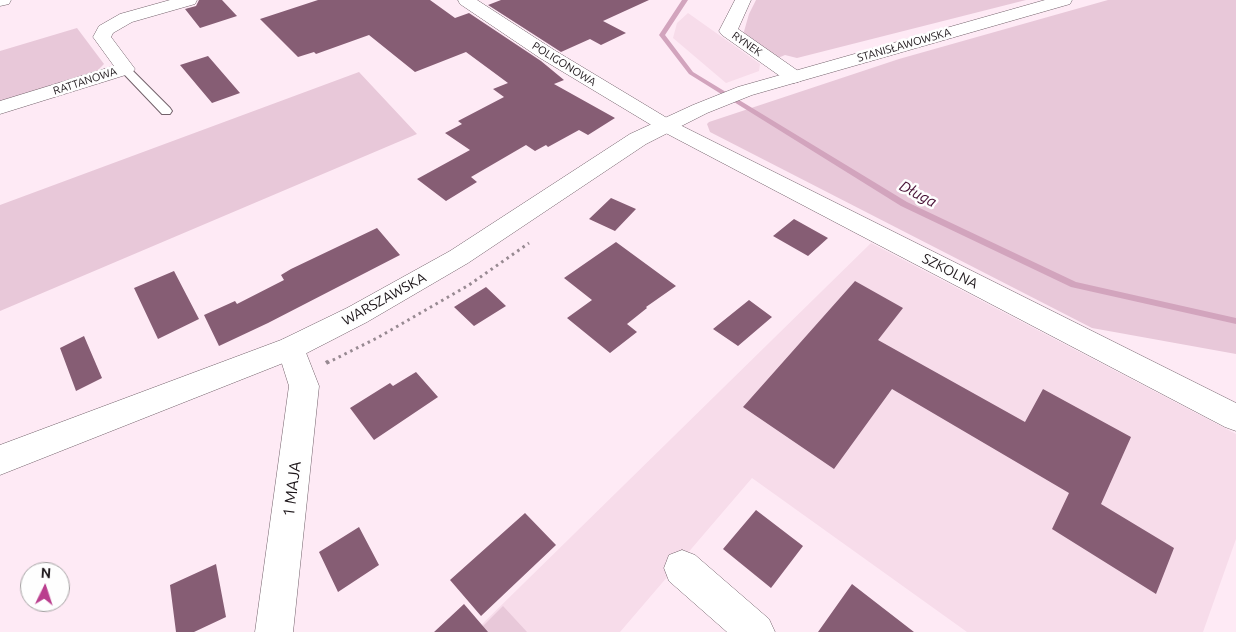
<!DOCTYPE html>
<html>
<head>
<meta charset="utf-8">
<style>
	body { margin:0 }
	#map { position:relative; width:1236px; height:632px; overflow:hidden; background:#feeaf5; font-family:Ubuntu,sans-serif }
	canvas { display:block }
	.north { position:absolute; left:20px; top:562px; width:50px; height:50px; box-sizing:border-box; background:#fefefe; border:1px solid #a4a1a2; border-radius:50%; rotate:4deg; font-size:14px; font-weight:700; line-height:20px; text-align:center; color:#1c1519 }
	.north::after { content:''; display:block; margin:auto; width:18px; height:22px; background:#ba3e8e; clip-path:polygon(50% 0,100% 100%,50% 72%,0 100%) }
</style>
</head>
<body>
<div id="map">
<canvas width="1236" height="632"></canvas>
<div class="north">N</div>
</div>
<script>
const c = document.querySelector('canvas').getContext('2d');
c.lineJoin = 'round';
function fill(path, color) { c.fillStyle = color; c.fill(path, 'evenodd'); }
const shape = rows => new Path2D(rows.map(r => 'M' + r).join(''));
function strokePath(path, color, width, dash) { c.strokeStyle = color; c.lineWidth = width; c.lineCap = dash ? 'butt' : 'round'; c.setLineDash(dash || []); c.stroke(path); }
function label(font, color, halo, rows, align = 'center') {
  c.font = font + ' Ubuntu,sans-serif'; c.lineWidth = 5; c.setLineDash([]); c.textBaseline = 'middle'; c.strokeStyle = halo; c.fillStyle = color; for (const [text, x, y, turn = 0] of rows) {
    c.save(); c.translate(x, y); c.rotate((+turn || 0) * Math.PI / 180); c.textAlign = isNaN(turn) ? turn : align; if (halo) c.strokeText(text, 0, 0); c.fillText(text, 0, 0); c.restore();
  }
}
const built = shape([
	[688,13,760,64,759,71,726,83,673,38,677,23],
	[871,243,1236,434,1236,539,1203,632,967,632,752,478,620,632,474,632]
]);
const green = shape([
	[756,0,1026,0,797,58,785,55,778,58,743,35,749,14],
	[1108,0,1236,0,1236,354,1092,328,710,132,707,124,709,122,899,59],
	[77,28,104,64,97,71,0,102,0,51],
	[359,72,417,134,0,311,0,205],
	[503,606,527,632,477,632]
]);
const stream = shape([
	[682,0,688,0,665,35,693,72,907,202,1076,282,1236,318,1236,324,1071,287,901,206,689,74,659,35,682,0]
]);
const building = shape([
	[199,0,222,0,237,16,200,28,185,9,196,6],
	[318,0,430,0,455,18,469,13,541,61,564,80,554,84,615,118,588,135,579,130,548,147,546,145,535,151,526,145,471,177,477,182,446,201,417,179,470,150,445,133,462,124,458,121,504,97,493,89,508,83,466,52,415,72,369,35,316,54,314,52,298,57,260,19],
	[501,0,649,0,603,21,626,33,601,45,590,39,561,52,488,5],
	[208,56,240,93,212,103,180,65],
	[611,198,636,209,615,231,589,219],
	[794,219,828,238,808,256,773,236],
	[377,228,400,255,268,323,219,346,204,315,235,301,237,304,284,280,281,275,291,269],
	[616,242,676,286,646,307,647,308,627,324,637,332,610,353,567,318,592,300,564,278],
	[174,271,199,319,158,339,134,288],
	[855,281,903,308,878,340,1025,422,1043,389,1131,437,1101,504,1174,548,1156,594,1052,529,1069,493,892,389,834,469,743,407],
	[486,287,506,306,474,326,454,307],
	[749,300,772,317,738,346,713,329],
	[84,336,102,378,76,391,60,348],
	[416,372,438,397,374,440,350,408,390,383,393,386],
	[756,510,803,546,771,588,723,549],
	[525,513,556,545,481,616,450,580],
	[359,527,379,565,338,592,319,552],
	[216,564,226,617,194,632,176,632,170,585],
	[852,584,914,632,818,632],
	[464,604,488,632,434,632]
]);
const pathFar1 = shape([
	[327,363,377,338,469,285,529,243]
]);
const path = shape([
	[326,363,329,361]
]);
const lane = shape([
	[125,66,129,67,170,108,172,111,170,114,162,114,121,71,119,69,125,66]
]);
const street = shape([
	[0,0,11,0,9,4,0,6,0,0],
	[170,0,197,0,195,4,132,22,113,33,111,37,135,69,132,73,0,114,0,101,114,66,93,37,99,26,120,14,170,0],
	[458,0,477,0,554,50,672,121,1236,403,1236,431,1225,427,658,129,540,58,460,4,458,0],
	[735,0,751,0,738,29,801,73,804,77,801,81,794,83,787,81,722,35,719,31,735,0],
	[291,337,301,340,319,386,293,632,255,632,289,386,277,348,281,340,291,337],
	[682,550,695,555,769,619,775,632,727,632,669,581,664,568,669,555,682,550]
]);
const secondary = shape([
	[1045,0,1072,0,1070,4,752,95,707,113,646,144,468,263,367,322,301,356,0,475,0,445,281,340,347,308,450,251,630,134,693,105,738,87,1045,0]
]);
const farStreetnames = [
	["RYNEK",747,44,35],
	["STANISŁAWOWSKA",904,45,-16],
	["POLIGONOWA",564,64,32],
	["RATTANOWA",85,81,-18]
];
const streetNames = [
	["SZKOLNA",950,271,27],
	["WARSZAWSKA",384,299,-29]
];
const waterNames = [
	["Długa",918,194,28]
];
const nearStreetnames = [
	["1 MAJA",292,489,-83]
];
fill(built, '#f7dcea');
fill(green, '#e8c8d9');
fill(stream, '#d2a4bd');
fill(building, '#865d74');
strokePath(lane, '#72616a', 2);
strokePath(street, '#72616a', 1);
strokePath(secondary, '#72616a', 1);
strokePath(pathFar1, '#978991', 3, [2.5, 4]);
strokePath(path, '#978991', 4, [3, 4.5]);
fill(lane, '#fff');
fill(street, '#fff');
fill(secondary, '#fff');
label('11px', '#1c1519', '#fefefe', farStreetnames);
label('14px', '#1c1519', '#fefefe', streetNames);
label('italic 15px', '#471034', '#fefefe', waterNames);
label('16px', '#1c1519', '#fefefe', nearStreetnames);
</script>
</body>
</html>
